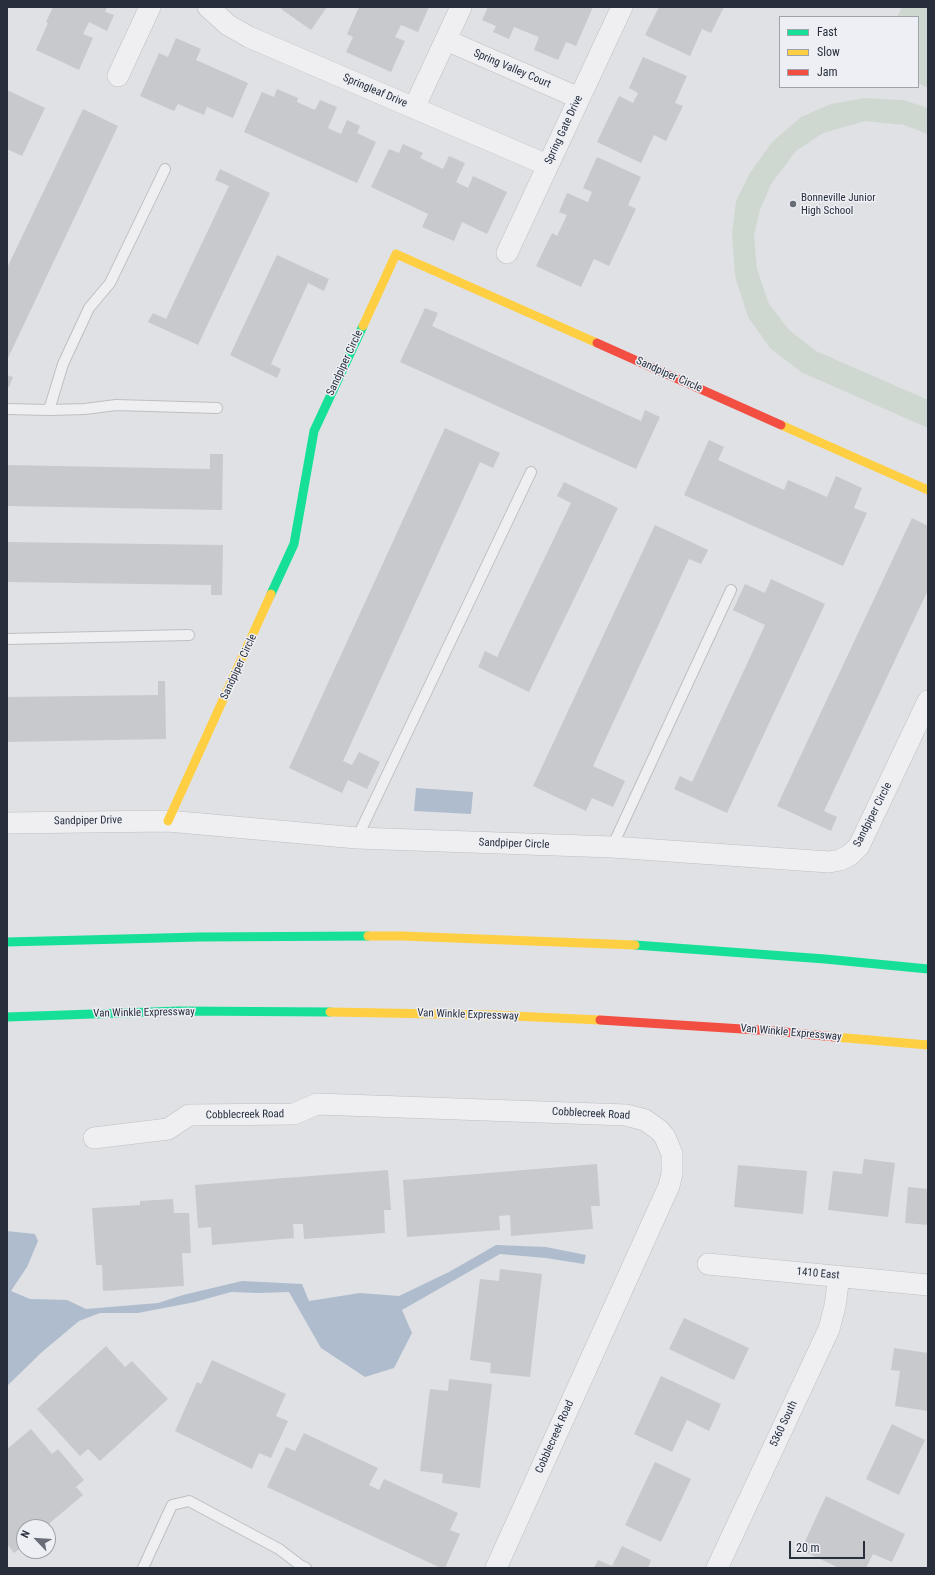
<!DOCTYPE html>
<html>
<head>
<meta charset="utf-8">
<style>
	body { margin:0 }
	#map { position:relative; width:935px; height:1575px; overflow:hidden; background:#dfe1e4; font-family:"Roboto Condensed",sans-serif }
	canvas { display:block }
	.frame { position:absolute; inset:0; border:8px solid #282e3c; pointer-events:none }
	.legend { position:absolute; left:779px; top:16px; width:140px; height:72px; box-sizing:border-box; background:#edeff4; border:1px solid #9ea2aa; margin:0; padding:5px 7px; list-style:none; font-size:12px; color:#282e3c }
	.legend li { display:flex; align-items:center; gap:8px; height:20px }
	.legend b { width:20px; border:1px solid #9ea2aa }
	.north { position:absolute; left:16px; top:1519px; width:40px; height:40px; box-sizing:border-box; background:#edeff4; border:1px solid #9ea2aa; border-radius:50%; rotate:295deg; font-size:11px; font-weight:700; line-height:16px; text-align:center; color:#282e3c }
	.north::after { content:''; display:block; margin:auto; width:14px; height:18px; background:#686d77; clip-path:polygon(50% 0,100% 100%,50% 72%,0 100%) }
	.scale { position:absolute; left:789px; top:1541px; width:76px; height:18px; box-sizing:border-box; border:2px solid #282e3c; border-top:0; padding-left:5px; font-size:12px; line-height:14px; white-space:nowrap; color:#282e3c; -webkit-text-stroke:3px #edeff4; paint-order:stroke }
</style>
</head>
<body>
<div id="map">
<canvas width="935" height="1575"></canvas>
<div class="frame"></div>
<ul class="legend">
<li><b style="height:5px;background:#16e098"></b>Fast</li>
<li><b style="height:5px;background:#ffcf43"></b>Slow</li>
<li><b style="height:5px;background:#f24e42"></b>Jam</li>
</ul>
<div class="north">N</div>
<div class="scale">20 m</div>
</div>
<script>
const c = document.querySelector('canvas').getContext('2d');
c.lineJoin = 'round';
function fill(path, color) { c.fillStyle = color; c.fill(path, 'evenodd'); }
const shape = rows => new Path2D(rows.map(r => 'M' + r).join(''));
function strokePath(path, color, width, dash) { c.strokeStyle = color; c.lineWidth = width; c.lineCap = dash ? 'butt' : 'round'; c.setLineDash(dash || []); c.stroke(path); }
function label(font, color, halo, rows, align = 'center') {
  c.font = font + ' "Roboto Condensed",sans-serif'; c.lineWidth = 3; c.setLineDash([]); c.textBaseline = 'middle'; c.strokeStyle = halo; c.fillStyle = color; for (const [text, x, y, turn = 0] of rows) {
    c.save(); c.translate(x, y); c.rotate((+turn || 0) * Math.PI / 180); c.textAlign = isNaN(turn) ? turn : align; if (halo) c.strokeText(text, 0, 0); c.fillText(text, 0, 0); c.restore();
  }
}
const green = shape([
	[902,7,928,7,928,88,918,83,918,17,897,17],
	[865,98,903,100,928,108,928,134,904,125,865,121,823,133,796,151,771,184,760,210,754,235,757,269,769,304,789,330,816,351,928,400,928,428,801,372,770,348,748,317,735,276,732,234,736,201,750,173,772,142,801,117,831,104]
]);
const water = shape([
	[416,788,473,792,471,814,414,811],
	[7,1231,35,1234,38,1241,27,1267,11,1291,30,1299,67,1300,86,1309,158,1303,183,1295,242,1281,302,1284,309,1301,360,1293,399,1296,449,1272,496,1245,546,1247,586,1255,584,1264,546,1258,500,1254,402,1310,412,1333,394,1368,365,1377,321,1348,289,1292,257,1293,231,1292,195,1302,138,1313,100,1313,79,1321,42,1352,7,1386]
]);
const building = shape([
	[53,7,107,7,105,12,114,15,107,31,89,22,83,34,93,38,79,70,36,50,48,23,46,22],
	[282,7,327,7,311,30,281,9],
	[359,7,429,7,418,32,401,25,395,37,405,41,391,72,346,52,353,37,347,34],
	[488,7,593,7,576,46,566,42,558,60,534,50,539,37,514,27,509,39,493,32,496,26,482,20],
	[659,7,724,7,711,33,702,29,690,56,645,35],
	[176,38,201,49,196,60,248,83,233,118,207,107,204,115,178,104,174,111,140,96,159,53,168,57],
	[643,57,687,76,675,103,683,106,666,141,654,135,641,163,597,142,619,96,633,103,638,93,629,88],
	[277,89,298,98,297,102,315,110,320,100,337,107,328,128,341,134,347,120,360,126,357,133,376,142,357,183,244,132,262,92,274,97],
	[7,90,45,108,22,156,7,149],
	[83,109,118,126,7,360,7,268],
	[403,144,423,153,420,158,443,169,449,156,465,163,456,182,468,188,473,176,507,192,487,234,462,222,454,241,422,227,428,214,371,187,389,149,399,153],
	[597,157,641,177,628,205,636,209,609,266,594,259,581,287,536,266,552,233,557,236,567,215,559,212,567,193,588,202,592,192,583,188],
	[220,169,270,193,198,345,148,322,153,313,166,319,229,186,215,180],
	[277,255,329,279,324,291,308,283,271,364,281,369,277,378,230,355],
	[425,308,438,313,432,326,641,421,645,410,660,417,636,469,400,362],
	[7,375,13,377,9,387,7,387],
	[445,428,500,453,493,468,480,462,343,761,352,765,359,752,380,762,367,789,348,780,342,793,289,768],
	[709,440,724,447,718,460,784,490,788,480,827,497,836,476,862,488,854,508,867,513,843,566,684,495],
	[210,454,223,454,222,510,7,506,7,465,210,469],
	[564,482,618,508,529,692,478,667,485,651,497,657,571,503,557,496],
	[912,518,928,526,928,590,824,811,837,817,831,831,777,806],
	[655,525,708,550,701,564,689,559,593,766,625,781,613,807,592,798,586,811,533,786],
	[7,542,223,545,222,595,211,595,211,585,7,582],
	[771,579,825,604,727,813,674,789,680,776,692,782,765,625,733,610,745,584,765,593],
	[158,681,165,681,166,739,7,742,7,697,158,695],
	[864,1159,895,1163,888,1217,828,1210,833,1171,862,1174],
	[597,1164,600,1206,591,1206,593,1229,511,1236,510,1215,499,1216,500,1230,407,1237,403,1180],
	[738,1165,807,1171,803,1214,734,1207],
	[388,1170,391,1210,384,1210,385,1233,304,1239,303,1224,293,1224,294,1238,212,1245,211,1227,198,1228,195,1185],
	[908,1187,928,1189,928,1225,905,1223],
	[173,1199,174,1213,189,1213,191,1253,182,1253,184,1286,103,1291,102,1265,96,1265,92,1208,140,1205,140,1201],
	[500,1269,542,1274,530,1377,490,1373,491,1363,470,1360,480,1279,499,1281],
	[684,1318,749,1348,734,1380,669,1349],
	[106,1346,125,1367,132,1361,168,1399,100,1461,88,1449,80,1456,37,1409],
	[894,1348,928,1353,928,1411,895,1406,900,1371,891,1370],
	[212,1360,286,1394,276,1416,288,1421,271,1458,259,1453,252,1469,175,1431,197,1382,201,1384],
	[661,1376,721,1404,709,1431,687,1420,672,1452,634,1434],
	[449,1379,492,1384,480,1488,442,1483,443,1474,420,1471,430,1389,448,1391],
	[892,1424,925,1440,899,1495,866,1479],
	[31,1429,52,1454,58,1449,84,1480,76,1487,83,1495,45,1527,24,1527,24,1545,14,1553,7,1544,7,1449],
	[304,1433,378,1468,369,1485,379,1490,384,1479,458,1513,450,1530,460,1534,445,1568,441,1568,267,1487,286,1447,295,1451],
	[655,1462,691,1479,661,1542,625,1525],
	[826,1496,905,1534,892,1562,873,1554,866,1568,839,1568,801,1550],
	[622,1546,651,1560,648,1568,594,1568,598,1560,612,1566]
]);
const lane = shape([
	[7,409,49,410,85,409,116,405,217,408],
	[49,410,63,364,89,308,110,283,165,169],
	[7,639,189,635],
	[357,838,531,472],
	[612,847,731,590],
	[143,1568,172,1505,189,1501,279,1549,300,1565,306,1568]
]);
const street = shape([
	[208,7,228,25,249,37,547,165],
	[446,40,579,98],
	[118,76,150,7],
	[414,108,461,7],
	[507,253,622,7],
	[7,823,168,821,357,838,612,847,829,862,840,860,850,855,859,846,928,701],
	[94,1138,168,1129,189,1115,294,1114,317,1104,626,1115,645,1120,659,1130,665,1137,672,1154,672,1174,669,1186,496,1568],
	[708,1264,928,1285],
	[717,1568,829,1329,835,1306,839,1276]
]);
const fast = shape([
	[271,594,294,544,314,431,363,326],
	[7,942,199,937,368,936],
	[635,945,825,959,928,969],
	[7,1017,179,1011,330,1012]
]);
const slow = shape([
	[363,326,396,254,597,343],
	[781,425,928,490],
	[168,821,271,594],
	[368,936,402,936,635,945],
	[330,1012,492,1015,600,1020],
	[835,1037,928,1045]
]);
const jam = shape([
	[597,343,781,425],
	[600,1020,774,1031,835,1037]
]);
const markers = [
	[793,204,4,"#686d77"]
];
const streetNames = [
	["Spring Valley Court",512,69,23],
	["Springleaf Drive",375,91,23],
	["Spring Gate Drive",564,130,-65],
	["Sandpiper Circle",345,363,-65],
	["Sandpiper Circle",669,375,24],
	["Sandpiper Circle",239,667,-65],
	["Sandpiper Circle",873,815,-63],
	["Sandpiper Drive",88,821,-1],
	["Sandpiper Circle",514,844,2],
	["Van Winkle Expressway",144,1013,-1],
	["Van Winkle Expressway",468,1015,2],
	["Van Winkle Expressway",791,1033,5],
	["Cobblecreek Road",591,1114,3],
	["Cobblecreek Road",245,1115,-1],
	["1410 East",818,1274,5],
	["5360 South",784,1424,-65],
	["Cobblecreek Road",555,1437,-66]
];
const poiNames = [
	["Bonneville Junior",801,198],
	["High School",801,211]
];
fill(green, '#cfd8d0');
fill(water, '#afbcce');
fill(building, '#c8c9cc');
strokePath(lane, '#bdbfc2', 12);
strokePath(street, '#bdbfc2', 22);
strokePath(lane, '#efeff1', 10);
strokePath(street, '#efeff1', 21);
strokePath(fast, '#16e098', 9);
strokePath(slow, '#ffcf43', 9);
strokePath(jam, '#f24e42', 9);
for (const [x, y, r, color] of markers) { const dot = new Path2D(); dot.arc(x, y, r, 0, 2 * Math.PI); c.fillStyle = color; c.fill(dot); strokePath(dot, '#edeff4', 1.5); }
label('11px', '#282e3c', '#edeff4', streetNames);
label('11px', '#282e3c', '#edeff4', poiNames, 'left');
</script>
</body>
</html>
